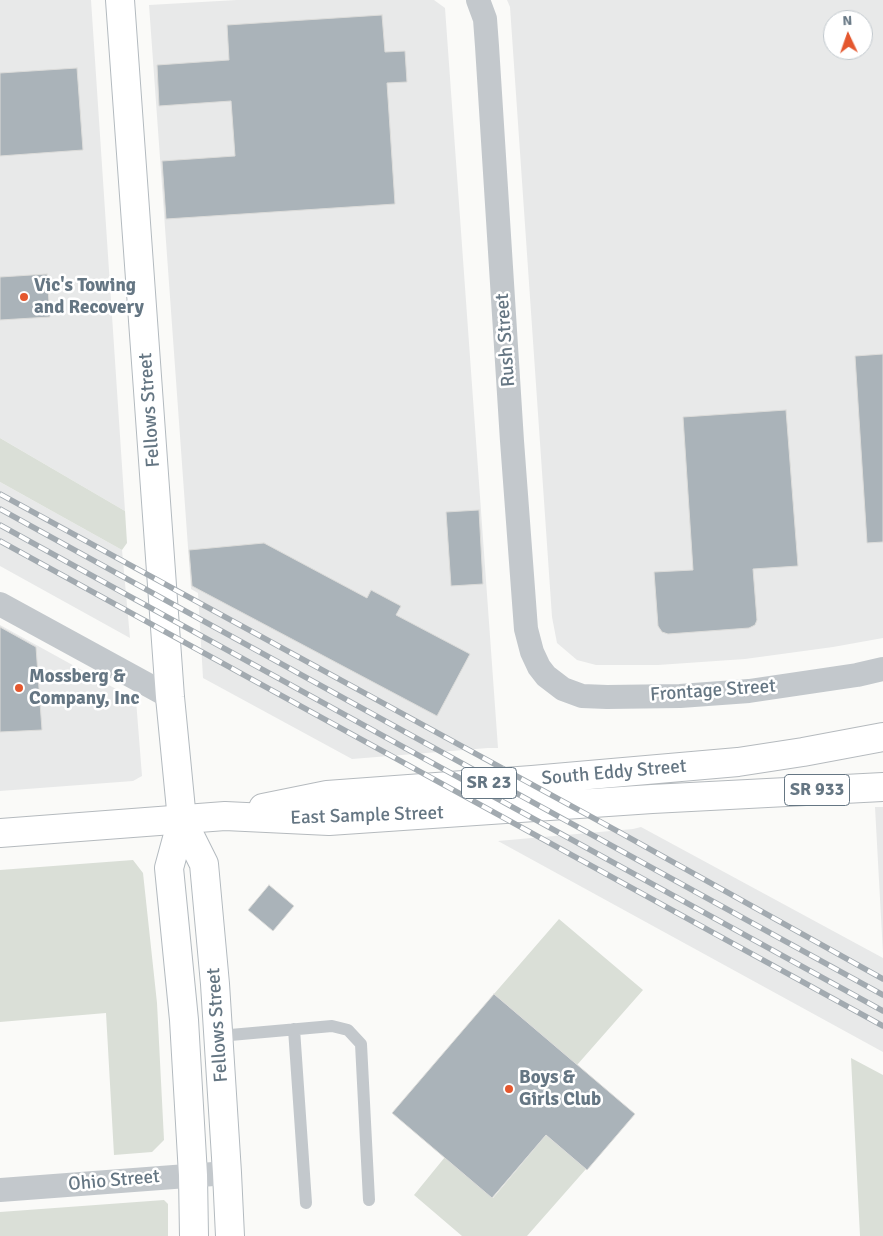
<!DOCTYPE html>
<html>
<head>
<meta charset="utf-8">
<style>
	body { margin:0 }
	#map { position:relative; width:883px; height:1236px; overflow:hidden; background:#fafaf8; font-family:Signika,sans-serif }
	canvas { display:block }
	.north { position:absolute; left:823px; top:10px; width:50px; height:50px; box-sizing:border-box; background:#fff; border:1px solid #c1c8cd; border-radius:50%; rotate:357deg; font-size:14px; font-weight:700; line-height:20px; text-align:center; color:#657683 }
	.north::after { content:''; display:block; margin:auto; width:18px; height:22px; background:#e4572e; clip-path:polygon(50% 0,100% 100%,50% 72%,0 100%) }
</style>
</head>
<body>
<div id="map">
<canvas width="883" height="1236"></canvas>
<div class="north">N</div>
</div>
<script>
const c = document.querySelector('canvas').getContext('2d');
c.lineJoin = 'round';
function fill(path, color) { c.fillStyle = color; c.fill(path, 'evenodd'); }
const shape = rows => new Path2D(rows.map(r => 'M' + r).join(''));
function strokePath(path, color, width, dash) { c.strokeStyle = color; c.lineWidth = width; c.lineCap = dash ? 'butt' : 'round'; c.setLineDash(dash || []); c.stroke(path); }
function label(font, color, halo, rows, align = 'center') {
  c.font = font + ' Signika,sans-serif'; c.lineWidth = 5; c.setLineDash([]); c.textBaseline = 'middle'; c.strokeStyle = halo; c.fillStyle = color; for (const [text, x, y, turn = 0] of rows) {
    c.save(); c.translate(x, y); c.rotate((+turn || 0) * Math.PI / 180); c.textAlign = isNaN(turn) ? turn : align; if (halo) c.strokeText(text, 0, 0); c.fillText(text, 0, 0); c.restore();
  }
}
const built = shape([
	[0,0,91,0,125,511,0,438],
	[237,0,434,0,445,8,498,748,488,748,352,759,203,678,198,593,191,589,149,5],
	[507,0,883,0,883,638,833,647,745,659,658,665,596,665,577,660,557,643,552,617,510,7],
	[833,20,863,20,863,50,833,50],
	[0,482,122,550,130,638,0,566],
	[0,625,136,700,142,776,133,781,0,791],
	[875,807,883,807,883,954],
	[641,827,883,958,883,1052,498,841,633,829]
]);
const green = shape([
	[0,438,125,511,127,543,122,550,0,482],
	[133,860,143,873,157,1003,164,1140,152,1152,114,1155,106,1013,0,1022,0,870],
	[559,919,643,990,577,1065,494,994],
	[851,1058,883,1075,883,1236,860,1236],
	[546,1135,586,1169,527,1236,462,1236,414,1195,445,1157,493,1198],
	[164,1200,168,1204,168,1236,0,1236,0,1212]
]);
const building = shape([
	[382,15,385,52,405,51,407,82,387,83,395,204,166,219,162,161,235,156,231,101,159,106,157,65,229,60,227,25,382,15],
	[77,68,83,150,0,156,0,73,77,68],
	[47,274,50,317,0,320,0,277,47,274],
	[883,354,883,542,867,543,855,356,883,354],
	[786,410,798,566,753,569,757,620,755,625,749,628,668,634,662,632,658,626,654,572,693,570,683,417,786,410],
	[479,510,483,584,451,586,446,512,479,510],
	[264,543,367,598,371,590,401,606,396,615,470,654,437,716,192,586,189,550,264,543],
	[0,627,36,647,42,730,0,732,0,627],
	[269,885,294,906,273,931,248,910,269,885],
	[494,994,635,1114,587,1170,546,1135,492,1198,392,1113,494,994]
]);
const lane = shape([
	[294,1029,306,1203],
	[219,1036,332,1026,348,1030,361,1044,369,1200]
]);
const street = shape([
	[478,0,485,19,487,46,512,441,526,629,532,652,539,667,546,676,563,689,582,696,607,697,680,696,749,691,857,675,883,669],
	[0,604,170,697],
	[0,1190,227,1173]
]);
const secondary = shape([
	[120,0,170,697,182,820,204,864,215,984,227,1173,230,1236],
	[182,820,169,868,184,1020,193,1175,194,1236]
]);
const primary = shape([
	[263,808,327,795,532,780,738,762,803,752,883,737],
	[0,833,225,816,329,821,652,799,883,787]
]);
const rail = shape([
	[0,494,619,832,883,979],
	[0,509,883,995],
	[0,525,883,1011],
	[0,541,883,1026]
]);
const markers = [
	[24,297,5,"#e4572e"],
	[19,688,5,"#e4572e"],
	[509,1089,5,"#e4572e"]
];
const shields = [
	[489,783,55],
	[817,790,65]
];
const shieldNames = [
	["SR 23",489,783],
	["SR 933",817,790]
];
const poiNames = [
	["Vic's Towing",34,286],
	["and Recovery",34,308],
	["Mossberg &",29,677],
	["Company, Inc",29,699],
	["Boys &",519,1078],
	["Girls Club",519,1100]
];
const streetNames = [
	["Rush Street",506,340,-94],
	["Fellows Street",150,410,-94],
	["Frontage Street",713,691,-4],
	["South Eddy Street",614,773,-5],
	["East Sample Street",367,816,-2],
	["Fellows Street",218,1025,-94],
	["Ohio Street",114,1181,-5]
];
fill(built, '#e8e9e9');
fill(green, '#dadfd7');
fill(building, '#aab3b9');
strokePath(building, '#dcdcda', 1);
strokePath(secondary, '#b3babf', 30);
strokePath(primary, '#b5babe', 30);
strokePath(lane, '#c3c8cc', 12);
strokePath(street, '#c3c8cc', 24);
strokePath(secondary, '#fff', 28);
strokePath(primary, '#fff', 28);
strokePath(rail, '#a2aab0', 5.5);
strokePath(rail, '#fff', 4, [11]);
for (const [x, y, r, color] of markers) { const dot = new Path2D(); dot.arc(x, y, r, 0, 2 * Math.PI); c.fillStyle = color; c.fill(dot); strokePath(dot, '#fff', 2); }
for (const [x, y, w] of shields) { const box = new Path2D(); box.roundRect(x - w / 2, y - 15.5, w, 31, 4); c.fillStyle = '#fff'; c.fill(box); strokePath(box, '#657683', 1); }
label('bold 18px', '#657683', null, shieldNames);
label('bold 19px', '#657683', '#fff', poiNames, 'left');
label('19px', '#657683', '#fff', streetNames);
</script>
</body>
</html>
